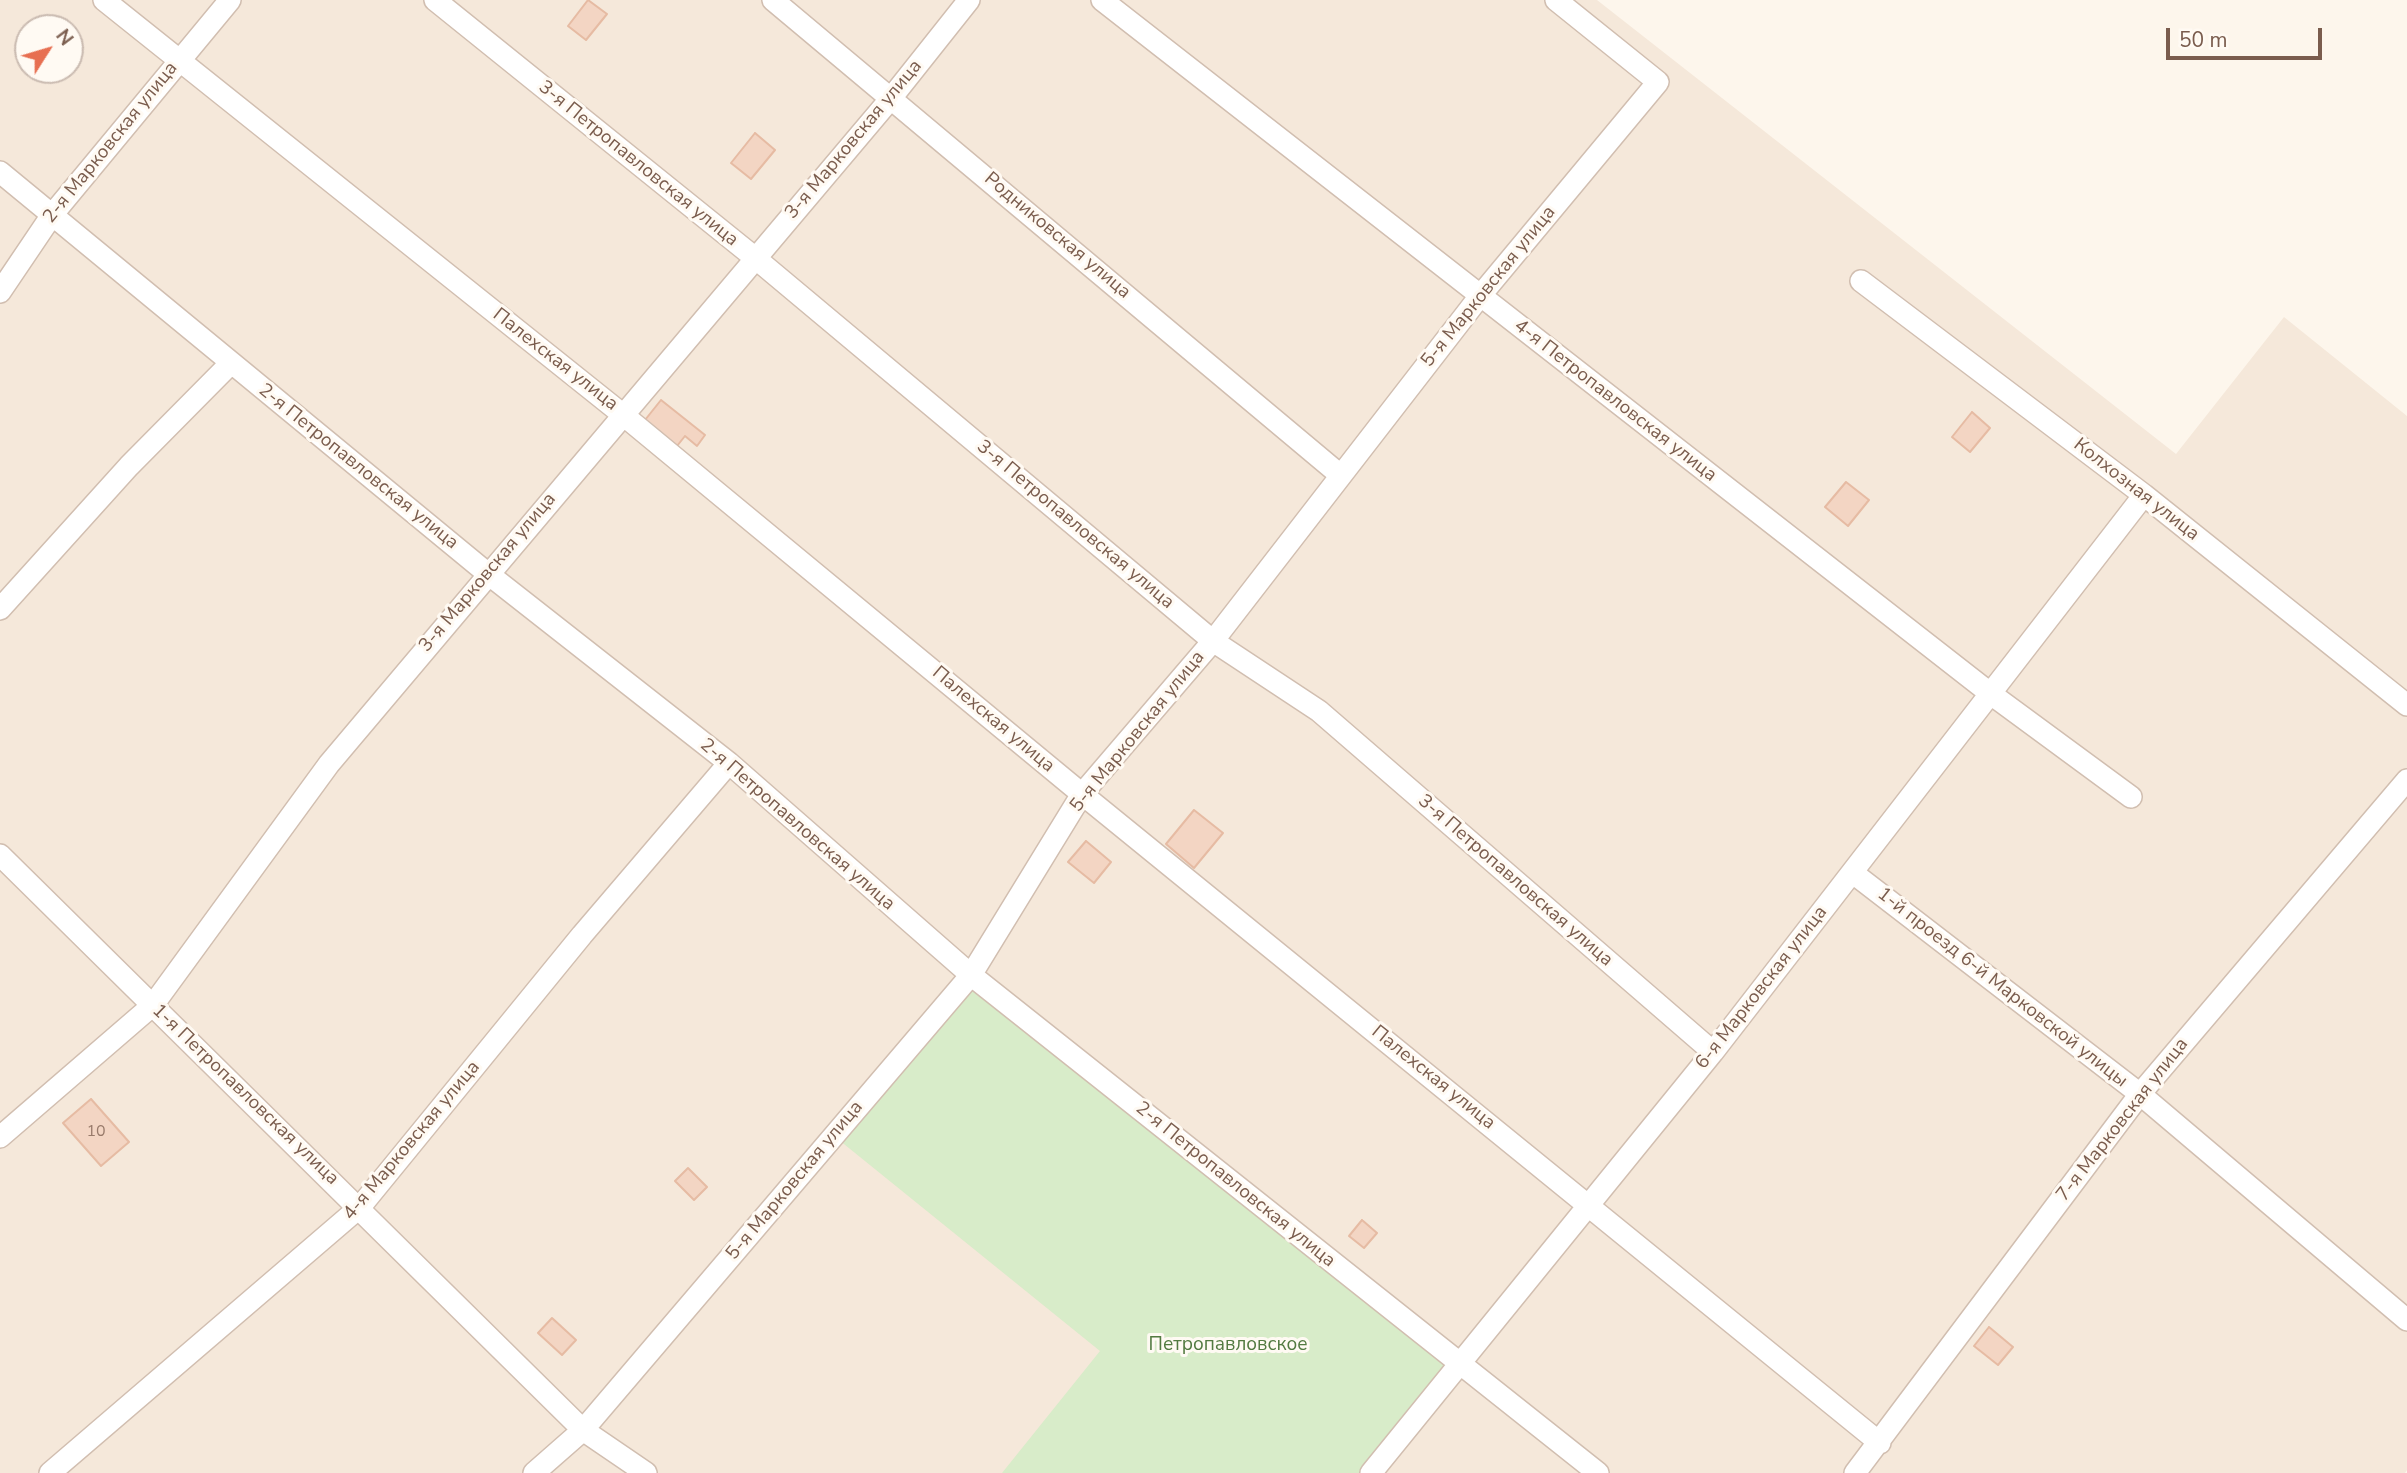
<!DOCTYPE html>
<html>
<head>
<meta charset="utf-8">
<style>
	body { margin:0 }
	#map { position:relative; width:2407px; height:1473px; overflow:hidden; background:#fdf6ec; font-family:"Nunito Sans",sans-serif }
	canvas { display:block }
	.north { position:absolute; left:14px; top:14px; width:70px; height:70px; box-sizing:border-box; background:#fffaf3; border:2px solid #cabbb1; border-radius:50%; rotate:53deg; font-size:19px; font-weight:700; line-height:28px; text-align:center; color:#7a5c4d }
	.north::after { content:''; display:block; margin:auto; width:24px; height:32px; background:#e76f51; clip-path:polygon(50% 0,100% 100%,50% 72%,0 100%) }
	.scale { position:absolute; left:2166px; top:28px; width:156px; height:32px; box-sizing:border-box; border:4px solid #7a5c4d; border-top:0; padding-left:9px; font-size:21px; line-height:24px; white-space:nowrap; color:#7a5c4d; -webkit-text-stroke:5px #fffaf3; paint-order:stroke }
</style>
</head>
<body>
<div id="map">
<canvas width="2407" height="1473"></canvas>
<div class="north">N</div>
<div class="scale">50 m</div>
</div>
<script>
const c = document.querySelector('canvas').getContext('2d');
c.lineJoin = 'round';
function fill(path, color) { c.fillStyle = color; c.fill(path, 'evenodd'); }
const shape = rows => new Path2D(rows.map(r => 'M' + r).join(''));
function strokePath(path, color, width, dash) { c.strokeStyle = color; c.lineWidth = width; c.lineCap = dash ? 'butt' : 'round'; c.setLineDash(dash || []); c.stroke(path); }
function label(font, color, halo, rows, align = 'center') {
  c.font = font + ' "Nunito Sans",sans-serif'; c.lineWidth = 6; c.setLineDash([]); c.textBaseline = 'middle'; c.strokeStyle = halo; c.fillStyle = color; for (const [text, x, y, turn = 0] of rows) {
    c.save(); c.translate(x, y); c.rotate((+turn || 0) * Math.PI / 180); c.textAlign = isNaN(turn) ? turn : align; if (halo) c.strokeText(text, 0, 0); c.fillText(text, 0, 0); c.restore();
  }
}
const residential = shape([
	[0,0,1597,0,2176,454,2284,317,2407,416,2407,1470,2405,1473,0,1473],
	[28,28,70,28,70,70,28,70]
]);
const green = shape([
	[971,975,1459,1363,1371,1473,1002,1473,1100,1351,834,1136]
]);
const building = shape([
	[588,0,607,14,586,40,568,26,588,0],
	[755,133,775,150,751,179,731,163,755,133],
	[661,400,705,435,697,446,685,436,677,446,645,420,661,400],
	[1972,412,1990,428,1970,452,1952,437,1972,412],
	[1846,482,1869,500,1848,526,1825,507,1846,482],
	[1194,810,1223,833,1194,868,1166,844,1194,810],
	[1086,841,1111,862,1094,883,1068,862,1086,841],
	[91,1099,129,1142,101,1166,63,1123,91,1099],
	[688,1168,707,1187,694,1200,675,1181,688,1168],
	[1362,1220,1377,1233,1364,1248,1349,1236,1362,1220],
	[552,1318,576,1340,562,1355,538,1333,552,1318],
	[1989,1327,2013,1347,1998,1365,1974,1346,1989,1327]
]);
const minor = shape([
	[104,0,622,414,1082,794,1880,1443],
	[435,0,754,257,1213,641,1319,711,1713,1052],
	[773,0,1339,474],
	[1102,0,1991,694,2131,797],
	[0,172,487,573,729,763,971,975,1598,1473],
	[1861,281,2144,495,2407,705],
	[0,292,52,215,230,0],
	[0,609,129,466,231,363],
	[0,855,583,1430,646,1473],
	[1853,873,2140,1094,2407,1320],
	[0,1137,153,1005,329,764,892,97,969,0],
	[50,1473,360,1207,582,935,729,763],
	[534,1473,583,1430,971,975,1082,794,1213,641,1480,296,1658,82,1556,0],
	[1371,1473,1713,1052,2144,495],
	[1855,1473,2140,1094,2407,780]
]);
const numberNames = [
	["10",96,1132]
];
const streetNames = [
	["3-я Марковская улица",854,140,-50],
	["2-я Марковская улица",111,143,-51],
	["3-я Петропавловская улица",638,164,39],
	["Родниковская улица",1057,236,40],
	["5-я Марковская улица",1489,287,-51],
	["Палехская улица",555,360,38],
	["4-я Петропавловская улица",1615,401,38],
	["2-я Петропавловская улица",358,467,39],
	["Колхозная улица",2136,490,38],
	["3-я Петропавловская улица",1075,525,40],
	["3-я Марковская улица",488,573,-50],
	["Палехская улица",993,720,40],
	["5-я Марковская улица",1138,732,-51],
	["2-я Петропавловская улица",797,825,41],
	["3-я Петропавловская улица",1515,881,41],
	["6-я Марковская улица",1762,988,-52],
	["1-й проезд 6-й Марковской улицы",2002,988,38],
	["Палехская улица",1433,1078,39],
	["1-я Петропавловская улица",245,1095,44],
	["7-я Марковская улица",2123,1120,-52],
	["4-я Марковская улица",412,1141,-50],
	["5-я Марковская улица",795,1181,-50],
	["2-я Петропавловская улица",1235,1185,39]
];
const parkNames = [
	["Петропавловское",1228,1345]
];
fill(residential, '#f5e8da');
fill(green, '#d8ecc9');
fill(building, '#f3d5c3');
strokePath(building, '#e6bba3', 2);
strokePath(minor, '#d1beb0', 24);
strokePath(minor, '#fff', 21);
label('16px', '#987a6a', null, numberNames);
label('19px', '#7a5c4d', '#fffaf3', streetNames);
label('19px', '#537a41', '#fffaf3', parkNames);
</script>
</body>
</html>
